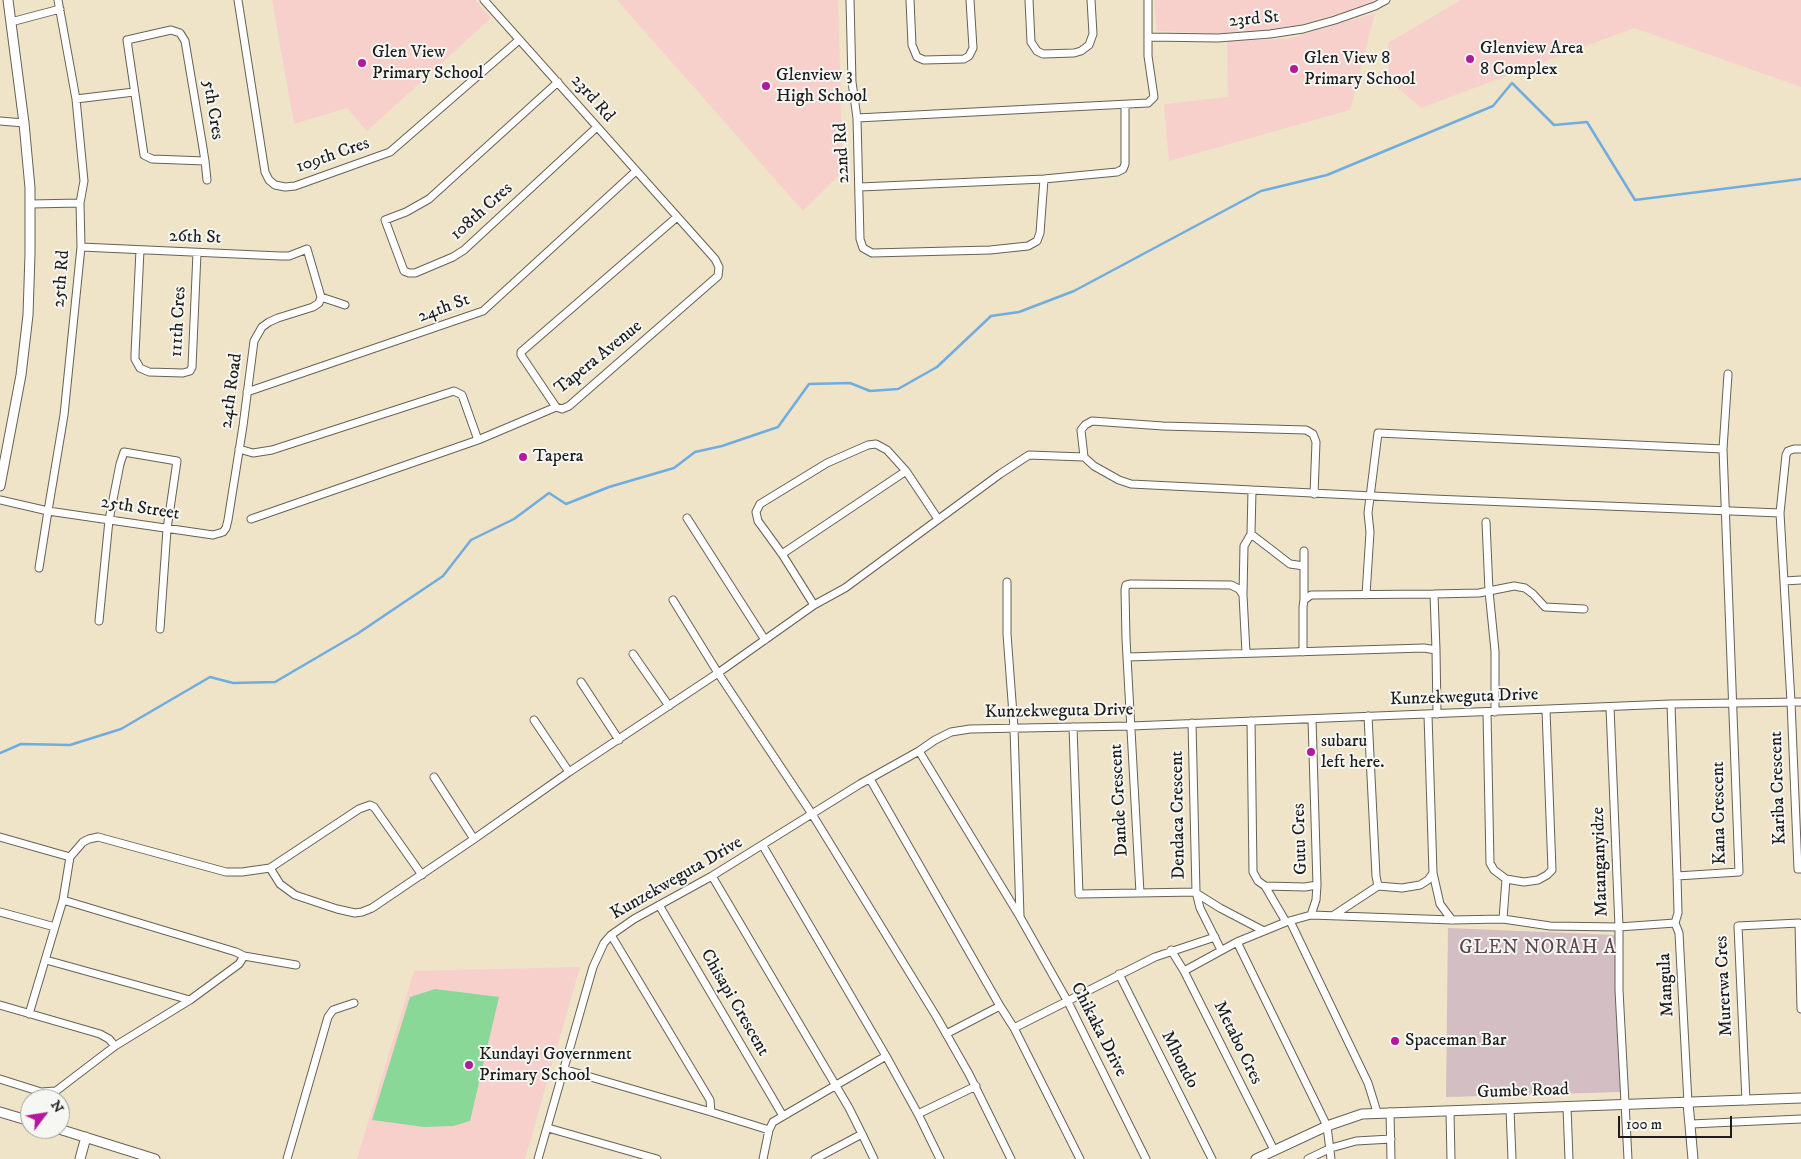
<!DOCTYPE html>
<html>
<head>
<meta charset="utf-8">
<style>
	body { margin:0 }
	#map { position:relative; width:1801px; height:1159px; overflow:hidden; background:#efe3c8; font-family:"IM FELL DW Pica",serif }
	canvas { display:block }
	.north { position:absolute; left:20px; top:1089px; width:50px; height:50px; box-sizing:border-box; background:#f6f6f2; border:1px solid #9f9f9c; border-radius:50%; rotate:59deg; font-size:14px; font-weight:700; line-height:20px; text-align:center; color:#1c1c1c }
	.north::after { content:''; display:block; margin:auto; width:18px; height:22px; background:#b5179e; clip-path:polygon(50% 0,100% 100%,50% 72%,0 100%) }
	.scale { position:absolute; left:1618px; top:1116px; width:114px; height:22px; box-sizing:border-box; border:2px solid #1c1c1c; border-top:0; padding-left:6px; font-size:15px; line-height:18px; white-space:nowrap; color:#1c1c1c; -webkit-text-stroke:4px #f6f6f2; paint-order:stroke }
</style>
</head>
<body>
<div id="map">
<canvas width="1801" height="1159"></canvas>
<div class="north">N</div>
<div class="scale">100 m</div>
</div>
<script>
const c = document.querySelector('canvas').getContext('2d');
c.lineJoin = 'round';
function fill(path, color) { c.fillStyle = color; c.fill(path, 'evenodd'); }
const shape = rows => new Path2D(rows.map(r => 'M' + r).join(''));
function strokePath(path, color, width, dash) { c.strokeStyle = color; c.lineWidth = width; c.lineCap = dash ? 'butt' : 'round'; c.setLineDash(dash || []); c.stroke(path); }
function label(font, color, halo, rows, align = 'center') {
  c.font = font + ' "IM FELL DW Pica",serif'; c.lineWidth = 4; c.setLineDash([]); c.textBaseline = 'middle'; c.strokeStyle = halo; c.fillStyle = color; for (const [text, x, y, turn = 0] of rows) {
    c.save(); c.translate(x, y); c.rotate((+turn || 0) * Math.PI / 180); c.textAlign = isNaN(turn) ? turn : align; if (halo) c.strokeText(text, 0, 0); c.fillText(text, 0, 0); c.restore();
  }
}
const built = shape([
	[272,0,475,0,491,18,367,131,347,108,294,124],
	[617,0,838,0,843,171,803,211],
	[1154,0,1372,0,1373,3,1296,26,1230,34,1157,31],
	[1461,0,1801,0,1801,87,1634,28,1421,108,1389,80,1388,43],
	[1375,13,1350,110,1169,161,1164,104,1228,97,1227,41,1288,39],
	[580,967,525,1159,357,1159,414,971]
]);
const industrial = shape([
	[1448,928,1615,935,1621,1092,1446,1097]
]);
const green = shape([
	[435,989,499,997,470,1121,453,1126,424,1127,372,1120,410,997]
]);
const stream = shape([
	[0,753,21,744,70,745,121,729,210,677,233,683,275,682,357,634,443,576,471,540,514,519,549,493,566,504,609,487,674,468,695,452,722,446,778,427,809,384,850,383,870,391,898,389,937,367,991,316,1019,312,1074,291,1261,191,1327,175,1493,106,1512,83,1554,125,1587,122,1635,200,1801,179]
]);
const minor = shape([
	[238,0,265,172,269,180,275,185,285,187,295,186,390,152,519,40],
	[484,0,715,259,719,267,718,276,710,283,569,406,562,409,556,407,521,355,521,352,677,217],
	[850,0,852,82,857,118,860,239,863,248,872,253,990,250,1028,246,1037,241,1040,233,1044,179],
	[910,0,912,45,917,57,924,60,964,59,969,56,973,48,970,0],
	[1029,0,1031,42,1037,51,1043,54,1074,53,1081,51,1089,45,1093,34,1091,0],
	[11,22,60,9],
	[1149,37,1218,38,1270,34,1303,29,1335,20,1375,6,1386,0],
	[558,82,429,199,406,212,385,220,404,271,409,273,415,273,453,257,464,250,597,127],
	[76,99,134,92],
	[857,118,1148,103,1154,97,1148,56,1148,0],
	[0,121,24,123],
	[205,161,152,159,144,155,127,40,171,30,180,33,185,41,202,142,205,161,207,180],
	[860,187,1044,179,1117,172,1123,169,1125,164,1125,105],
	[31,204,80,203],
	[81,247,280,256,289,256,307,249,321,297],
	[140,250,135,354,135,359,140,368,149,372,183,373,190,371,192,367,197,253],
	[321,297,345,305],
	[247,392,483,311,636,171],
	[239,449,253,453,272,450,454,391,462,395,478,440],
	[1084,457,1081,430,1085,425,1092,421,1163,426,1306,430,1313,434,1316,442,1314,494],
	[0,500,48,511,64,415,81,247,80,203,84,181,76,99,58,0],
	[1780,513,1786,455,1788,451,1794,449,1801,449],
	[687,518,765,640],
	[251,519,478,440,556,407],
	[1486,522,1489,591,1514,586,1525,588,1533,594,1545,607,1584,609],
	[1251,534,1290,564,1304,566],
	[782,554,906,471],
	[39,568,48,511,213,535,223,532,226,528,228,520,243,426,254,341,262,327,269,322,278,318,313,307,319,303,321,297],
	[1784,581,1801,580],
	[1007,582,1007,634,1014,728,1020,916],
	[1434,594,1436,650],
	[1243,595,1244,546,1251,534,1252,490],
	[1366,595,1370,532,1368,513,1378,433,1723,449],
	[673,600,718,673,812,814,936,1016,969,1074,1011,1159],
	[1304,600,1304,551],
	[814,605,782,554,758,521,756,512,760,504,827,463,868,445,876,444,887,450,906,471,938,519],
	[99,621,109,520,120,464,124,452,177,461,167,529,160,629],
	[1303,652,1303,607,1304,600,1311,595,1434,594,1479,593,1489,591,1495,651,1495,712],
	[633,654,669,706],
	[1127,657,1424,648,1436,650,1437,714],
	[581,682,619,740],
	[1671,704,1677,876,1739,872,1723,449,1728,374],
	[1610,707,1619,927,1619,990,1628,1159],
	[1487,712,1490,863,1494,870,1506,879,1524,882,1538,880,1547,875,1552,870,1546,710],
	[1368,716,1376,876,1378,886,1402,888,1420,885,1428,880,1433,873,1428,715],
	[534,720,569,772],
	[1251,721,1253,872,1258,881,1265,886,1305,887,1317,885,1312,719],
	[1192,723,1196,892,1200,908,1221,950],
	[1073,727,1079,894,1196,892],
	[919,751,1020,917,1068,1002,1146,1159],
	[434,777,474,839],
	[870,779,1000,1006,1014,1028,1080,1159],
	[0,837,70,857],
	[763,846,886,1056,918,1114,940,1159],
	[270,868,280,884,295,895,337,909,355,913,362,912,372,908,474,839,569,772,718,673,814,605,845,588,1000,474,1029,455,1084,457,1094,466,1119,480,1131,484,1433,499,1780,513,1791,702,1798,869,1801,869],
	[1433,873,1440,904,1452,920],
	[712,876,849,1108,862,1134],
	[1265,886,1286,922],
	[1140,893,1126,639,1125,590,1126,585,1131,584,1231,585,1239,589,1243,595,1246,653],
	[1196,893,1220,908,1264,931],
	[63,900,236,952,244,956,296,965],
	[659,905,783,1116],
	[0,912,55,927],
	[1311,915,1316,900,1317,885],
	[1334,915,1378,886],
	[1503,919,1506,879],
	[1290,921,1368,1083,1377,1112],
	[1675,923,1678,913,1677,876],
	[611,935,710,1100,711,1112],
	[1237,942,1327,1126,1331,1159],
	[1171,950,1184,971,1274,1150],
	[46,960,190,1000],
	[1184,971,1237,942,1286,922,1311,915,1452,920,1503,919,1550,926,1619,927,1675,923,1679,933,1688,1103],
	[1119,974,1212,1159],
	[0,1005,100,1034,109,1039,115,1046],
	[29,1014,63,900,70,857,83,842,89,839,98,837,226,872,242,872,270,868,359,809,370,805,374,807,422,875],
	[1014,1028,1155,957,1215,937],
	[946,1034,1000,1006],
	[563,1069,711,1112,769,1130],
	[0,1079,41,1092,56,1091,115,1046,190,1000,239,964,244,956],
	[1746,1101,1738,926,1799,923,1801,1009],
	[1567,1107,1569,1159],
	[1510,1109,1512,1159],
	[1450,1111,1451,1159],
	[1390,1112,1391,1159],
	[918,1114,976,1086],
	[1691,1124,1801,1119],
	[548,1128,657,1159],
	[287,1159,328,1017,333,1010,354,1003],
	[538,1159,593,967,604,943,611,935,634,919,712,876,860,784,919,751,935,740,951,732,970,729,1131,726,1671,704,1801,702],
	[763,1159,769,1130,773,1122,886,1056],
	[815,1159,862,1134,874,1159],
	[1308,1159,1331,1148,1356,1141,1391,1139]
]);
const tertiary = shape([
	[0,486,21,375,28,315,30,254,30,188,24,123,8,0],
	[1688,1103,1693,1159],
	[0,1112,30,1121],
	[59,1129,155,1159],
	[80,1159,86,1137],
	[1256,1159,1327,1126,1362,1114,1801,1098]
]);
const markers = [
	[1470,59,5,"#b5179e"],
	[362,63,5,"#b5179e"],
	[1294,69,5,"#b5179e"],
	[766,86,5,"#b5179e"],
	[523,457,5,"#b5179e"],
	[1311,752,5,"#b5179e"],
	[1395,1041,5,"#b5179e"],
	[469,1065,5,"#b5179e"]
];
const streetNames = [
	["23rd St",1254,20,-5],
	["23rd Rd",592,99,49],
	["5th Cres",212,110,81],
	["22nd Rd",843,153,-93],
	["109th Cres",333,156,-19],
	["108th Cres",482,212,-42],
	["26th St",195,238,2],
	["25th Rd",62,279,-85],
	["24th St",444,309,-20],
	["111th Cres",179,322,-87],
	["Tapera Avenue",599,358,-39],
	["24th Road",232,391,-82],
	["25th Street",140,509,9],
	["Kunzekweguta Drive",1464,698,-2],
	["Kunzekweguta Drive",1059,712,-1],
	["Kariba Crescent",1779,788,-92],
	["Dande Crescent",1120,800,-93],
	["Kana Crescent",1720,813,-91],
	["Dendaca Crescent",1179,815,-91],
	["Gutu Cres",1301,839,-92],
	["Matanganyidze",1601,862,-92],
	["Kunzekweguta Drive",677,879,-30],
	["Mangula",1667,985,-93],
	["Murerwa Cres",1725,986,-93],
	["Chisapi Crescent",734,1003,60],
	["Chikaka Drive",1098,1030,63],
	["Metabo Cres",1237,1043,64],
	["Mhondo",1179,1060,63],
	["Gumbe Road",1523,1092,-2]
];
const poiNames = [
	["Glenview Area",1480,49],
	["8 Complex",1480,70],
	["Glen View",372,53],
	["Primary School",372,74],
	["Glen View 8",1304,59],
	["Primary School",1304,80],
	["Glenview 3",776,76],
	["High School",776,97],
	["Tapera",533,457],
	["subaru",1321,742],
	["left here.",1321,763],
	["Spaceman Bar",1405,1041],
	["Kundayi Government",479,1055],
	["Primary School",479,1076]
];
const neighbourhoodNames = [
	["GLEN NORAH A",1538,949]
];
fill(built, '#f7d0cc');
fill(industrial, '#d2bec3');
fill(green, '#89d898');
strokePath(stream, '#6fade1', 2.5);
strokePath(minor, '#666258', 9);
strokePath(tertiary, '#666258', 11);
strokePath(minor, '#fff', 7);
strokePath(tertiary, '#fff', 9);
for (const [x, y, r, color] of markers) { const dot = new Path2D(); dot.arc(x, y, r, 0, 2 * Math.PI); c.fillStyle = color; c.fill(dot); strokePath(dot, '#f6f6f2', 2); }
label('18px', '#1c1c1c', '#f6f6f2', streetNames);
label('18px', '#1c1c1c', '#f6f6f2', poiNames, 'left');
c.letterSpacing = '1px';
label('19px', '#5a454d', '#f6f6f2', neighbourhoodNames);
c.letterSpacing = '0px';
</script>
</body>
</html>
